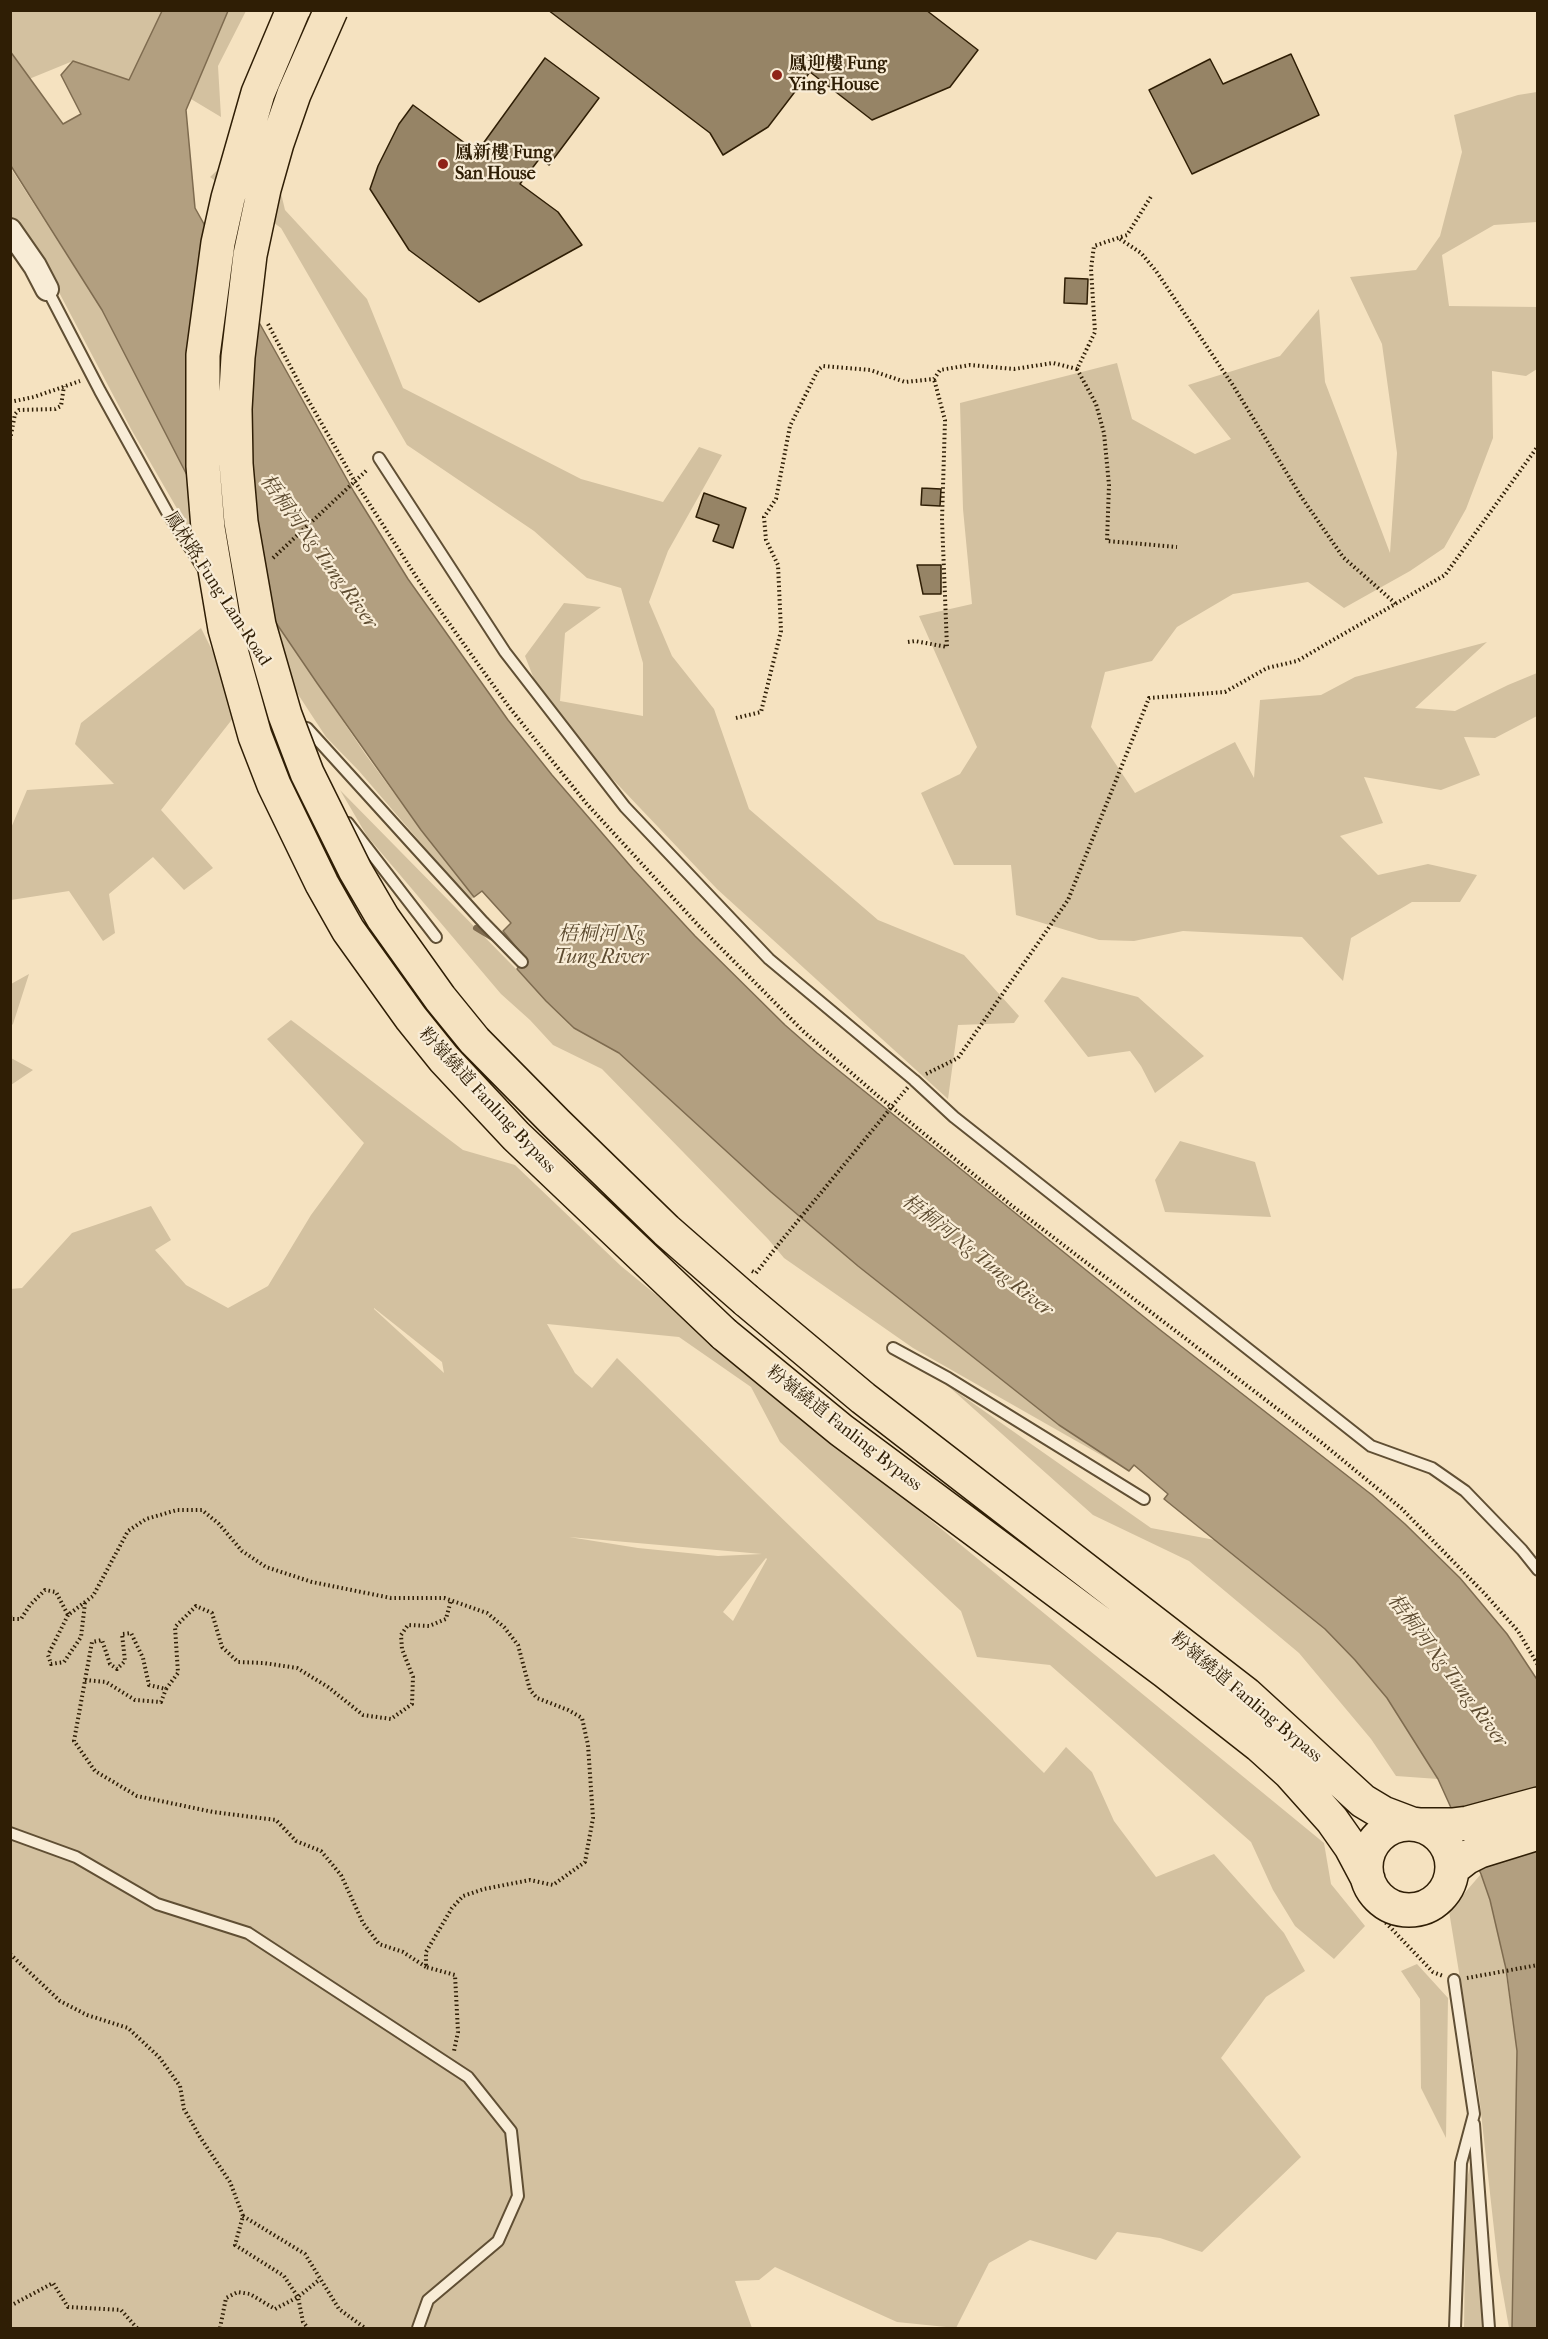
<!DOCTYPE html>
<html>
<head>
<meta charset="utf-8">
<style>
	body { margin:0 }
	#map { position:relative; width:1548px; height:2339px; overflow:hidden; background:#f5e2c0; font-family:"IM FELL French Canon",serif }
	canvas { display:block }
	.frame { position:absolute; inset:0; border:12px solid #2f1e05; pointer-events:none }
</style>
</head>
<body>
<div id="map">
<canvas width="1548" height="2339"></canvas>
<div class="frame"></div>
</div>
<script>
const c = document.querySelector('canvas').getContext('2d');
c.lineJoin = 'round';
function fill(path, color) { c.fillStyle = color; c.fill(path, 'evenodd'); }
const shape = rows => new Path2D(rows.map(r => 'M' + r).join(''));
function strokePath(path, color, width, dash) { c.strokeStyle = color; c.lineWidth = width; c.lineCap = dash ? 'butt' : 'round'; c.setLineDash(dash || []); c.stroke(path); }
function label(font, color, halo, rows, align = 'center') {
  c.font = font + ' "IM FELL French Canon","Noto Serif SC",serif'; c.lineWidth = 4.5; c.setLineDash([]); c.textBaseline = 'middle'; c.strokeStyle = halo; c.fillStyle = color; for (const [text, x, y, turn = 0] of rows) {
    c.save(); c.translate(x, y); c.rotate((+turn || 0) * Math.PI / 180); c.textAlign = isNaN(turn) ? turn : align; if (halo) c.strokeText(text, 0, 0); c.fillText(text, 0, 0); c.restore();
  }
}
const green = shape([
	[10,11,162,11,129,80,73,61,29,79,11,51],
	[228,11,246,11,218,66,221,117,191,99],
	[1537,92,1537,222,1494,225,1442,255,1449,306,1538,307,1537,369,1526,376,1492,371,1493,438,1466,509,1444,548,1410,571,1344,608,1308,582,1233,594,1177,627,1152,661,1105,672,1091,727,1135,793,1235,742,1254,778,1260,700,1321,695,1355,677,1487,642,1415,708,1455,711,1508,685,1537,673,1537,716,1495,738,1464,737,1480,775,1441,790,1364,777,1383,823,1340,836,1378,875,1428,864,1477,875,1460,902,1412,902,1351,938,1343,981,1302,937,1183,931,1134,941,1099,940,1016,915,1011,865,954,865,921,793,960,774,977,747,919,616,972,604,963,509,960,403,1117,363,1132,419,1195,454,1231,439,1188,385,1280,356,1319,309,1325,382,1390,553,1397,453,1382,344,1350,277,1416,270,1440,236,1462,152,1454,115,1518,95],
	[265,126,285,210,367,299,403,388,581,479,663,502,699,447,722,455,668,551,649,602,672,656,714,709,749,809,878,920,964,955,1019,1016,1014,1023,958,1025,948,1099,717,889,602,768,541,697,525,656,564,603,601,607,565,633,560,701,643,716,643,663,621,588,587,578,534,531,407,445,281,228,210,177],
	[10,167,102,310,189,479,238,567,366,755,421,830,474,897,470,900,359,771,326,737,183,519,131,429,42,260,11,216],
	[201,628,241,708,161,810,213,868,184,890,153,857,109,894,115,933,103,941,69,891,11,900,11,828,27,790,114,784,75,744,81,723],
	[340,790,574,1028,619,1053,771,1192,858,1266,1059,1425,1129,1471,913,1348,784,1258,768,1239,602,1069,553,1045,530,1020,501,994,367,836],
	[29,974,13,1024,11,1026,11,984],
	[1062,977,1138,997,1204,1056,1155,1093,1141,1066,1130,1051,1088,1057,1044,1001],
	[291,1020,463,1150,515,1165,621,1266,1324,1843,1331,1884,1365,1926,1334,1959,1295,1926,1273,1890,1251,1842,1050,1665,977,1657,961,1611,780,1442,751,1387,679,1337,547,1324,575,1373,592,1388,617,1358,1044,1773,1066,1747,1092,1772,1114,1821,1156,1877,1214,1854,1284,1933,1305,1971,1266,1997,1221,2058,1301,2157,1202,2252,1160,2238,1117,2232,1096,2260,1030,2240,989,2263,956,2328,897,2322,775,2267,759,2280,735,2281,752,2328,11,2328,10,1289,22,1288,72,1233,151,1206,171,1240,155,1250,186,1285,228,1308,268,1286,311,1215,364,1143,267,1039],
	[374,1308,442,1362,444,1373,374,1309],
	[569,1537,762,1554,718,1556,638,1548],
	[766,1558,767,1559,733,1621,723,1612],
	[11,1058,33,1070,11,1085],
	[1180,1141,1255,1162,1271,1217,1165,1212,1155,1180],
	[947,1385,1151,1528,1215,1540,1325,1629,1355,1660,1387,1698,1438,1779,1396,1776,1371,1739,1299,1653,1189,1561,1093,1515],
	[1481,1874,1490,1900,1504,1961,1517,2051,1512,2328,1509,2328,1498,2265,1479,2095,1449,1911],
	[1417,1964,1448,1998,1446,2138,1421,2088,1420,1999,1401,1971],
	[1473,2152,1493,2328,1464,2328,1466,2184]
]);
const water = shape([
	[162,11,228,11,186,110,195,208,354,492,408,579,508,720,552,775,633,869,695,936,785,1025,817,1053,1159,1329,1372,1495,1405,1524,1460,1578,1481,1603,1507,1634,1538,1681,1537,2328,1512,2328,1517,2051,1506,1969,1490,1900,1481,1874,1438,1779,1387,1698,1355,1660,1325,1629,1164,1499,1168,1494,1134,1465,1129,1471,1059,1425,858,1266,771,1192,619,1053,574,1028,546,1001,517,969,525,958,503,931,511,923,482,891,474,897,421,830,317,683,238,567,189,479,102,310,11,166,10,51,63,124,81,114,61,75,73,61,129,80,162,11]
]);
const stream = shape([
	[476,928,496,940]
]);
const building = shape([
	[548,10,926,10,978,50,950,87,872,120,810,72,768,127,723,155,710,133,548,10],
	[1291,54,1319,115,1192,174,1149,90,1210,59,1223,84,1291,54],
	[545,58,599,98,549,165,540,158,520,184,558,212,582,245,479,302,409,250,370,189,378,166,399,124,413,105,477,152,545,58],
	[1065,278,1088,279,1087,304,1064,303,1065,278],
	[922,488,941,489,940,506,921,505,922,488],
	[704,493,746,508,733,548,713,541,719,525,696,517,704,493],
	[917,565,941,565,941,594,923,594,917,565]
]);
const path = shape([
	[1120,239,1141,253,1156,271,1234,387,1302,498,1343,557,1396,604],
	[268,324,307,398,354,480,419,581,478,664,509,707,586,803,698,925,803,1031,878,1096,1011,1205,1322,1443,1401,1508,1484,1593,1518,1631,1538,1665],
	[1077,369,1096,404,1104,433,1109,485,1107,541,1177,547],
	[10,402,34,397,80,381],
	[10,440,15,414,19,410,55,409,61,406,64,386],
	[908,642,915,641,947,647,942,520,945,420,934,379],
	[736,718,761,712,781,631,778,565,766,540,764,517,776,499,790,426,818,370,823,366,870,370,905,382,934,379,940,370,970,365,1014,369,1053,363,1077,369,1095,332,1091,269,1094,246,1127,235,1152,195],
	[926,1074,958,1058,1068,900,1149,698,1225,692,1267,668,1297,661,1445,575,1538,446],
	[752,1271,756,1273,778,1245],
	[68,1615,48,1655,51,1664,64,1662,81,1637,85,1603],
	[10,1616,12,1619,21,1619,30,1605,45,1590,56,1592,68,1615,93,1596,128,1531,146,1519,177,1510,202,1510,219,1524,242,1551,266,1567,312,1582,391,1598,444,1598,487,1613,504,1627,518,1645,530,1690,537,1698,568,1710,582,1718,588,1745,593,1818,585,1862,553,1885,530,1880,484,1889,463,1896,452,1908,426,1952,426,1967,455,1975,458,2032,454,2051],
	[85,1680,106,1682,135,1700,161,1702,166,1689],
	[1367,1903,1433,1972,1443,1976],
	[10,1954,60,2001,87,2015,128,2028,159,2057,180,2086,184,2109,200,2137,230,2182,243,2216,235,2245,284,2276,298,2297,303,2322,308,2328],
	[426,1967,403,1952,379,1944,363,1923,341,1875,321,1851,296,1841,276,1820,213,1812,137,1796,95,1771,74,1741,92,1642,102,1640,110,1664,117,1669,125,1661,122,1634,131,1633,143,1658,149,1685,166,1689,178,1673,175,1627,196,1606,212,1613,222,1647,238,1662,264,1663,297,1668,328,1687,363,1715,391,1719,412,1704,413,1677,402,1649,401,1635,408,1625,429,1626,446,1619,451,1600],
	[1467,1978,1538,1965],
	[243,2216,305,2254,339,2309,365,2328],
	[10,2306,53,2283,68,2307,121,2310,137,2328],
	[220,2328,226,2298,238,2292,250,2294,275,2309,298,2297,319,2280]
]);
const service = shape([
	[47,289,100,391,167,512,203,568],
	[379,458,505,652,625,807,769,959,914,1080,954,1117,1371,1446,1432,1468,1465,1491,1522,1550,1538,1570],
	[307,728,483,922,522,962],
	[348,823,436,937],
	[893,1348,948,1378,1144,1499],
	[10,1833,76,1857,157,1904,248,1933,468,2077,511,2131,518,2196,498,2241,428,2300,418,2328],
	[1454,1980,1474,2114,1461,2163,1455,2328],
	[1474,2124,1489,2328]
]);
const minor = shape([
	[10,230,35,266,47,289]
]);
const primary = shape([
	[746,1300,863,1398,1246,1694,1363,1801,1383,1813,1412,1824],
	[724,1334,841,1430,1166,1672,1259,1745,1290,1773,1332,1820,1351,1847,1368,1879],
	'1366 1867a43 43 0 1 1 86 0a43 43 0 1 1-86 0Z',
	[1420,1825,1452,1825,1468,1823,1538,1804],
	[1452,1869,1466,1858,1480,1851,1538,1833]
]);
const pathBridge = shape([
	[273,558,367,470],
	[778,1245,908,1087]
]);
const primaryBridge = shape([
	[293,10,258,93,228,198,218,243,203,355,203,466,208,528,225,629,255,736,274,785,322,884,348,930,411,1018,444,1059,516,1136,724,1334],
	[331,10,294,94,277,143,264,189,250,255,238,357,235,409,236,464,241,522,259,625,285,715,307,773,355,870,383,918,440,998,475,1041,556,1123,666,1230,746,1300]
]);
const markers = [
	[777,75,6,"#8f2418"],
	[443,164,6,"#8f2418"]
];
const poiNames = [
	["鳳迎樓 Fung",789,65],
	["Ying House",789,86],
	["鳳新樓 Fung",455,154],
	["San House",455,175]
];
const streetNames = [
	["鳳林路 Fung Lam Road",217,589,57],
	["粉嶺繞道 Fanling Bypass",487,1101,47],
	["粉嶺繞道 Fanling Bypass",844,1429,38],
	["粉嶺繞道 Fanling Bypass",1246,1698,40]
];
const waterNames = [
	["梧桐河 Ng Tung River",318,552,54],
	["梧桐河 Ng",601,935],
	["Tung River",601,958],
	["梧桐河 Ng Tung River",977,1256,38],
	["梧桐河 Ng Tung River",1447,1671,53]
];
fill(green, '#d3c1a0');
fill(water, '#b29f80');
strokePath(water, '#7e6b4f', 1.5);
strokePath(stream, '#7e6b4f', 6);
fill(building, '#968466');
strokePath(building, '#2f1e05', 1.5);
strokePath(service, '#604f34', 14);
strokePath(minor, '#604f34', 26);
strokePath(primary, '#2f1e05', 36);
strokePath(path, '#2f1e05', 4, [1.5, 3]);
strokePath(service, '#f8ecd6', 10);
strokePath(minor, '#f8ecd6', 22);
strokePath(primary, '#f5e2c0', 33);
strokePath(primaryBridge, '#2f1e05', 36, []);
strokePath(pathBridge, '#2f1e05', 4, [1.5, 3]);
strokePath(primaryBridge, '#f5e2c0', 33);
for (const [x, y, r, color] of markers) { const dot = new Path2D(); dot.arc(x, y, r, 0, 2 * Math.PI); c.fillStyle = color; c.fill(dot); strokePath(dot, '#f8ecd6', 2); }
label('bold 18px', '#2f1e05', '#f8ecd6', poiNames, 'left');
label('18px', '#2f1e05', '#f8ecd6', streetNames);
label('italic 20px', '#5d4b30', '#f8ecd6', waterNames);
</script>
</body>
</html>
